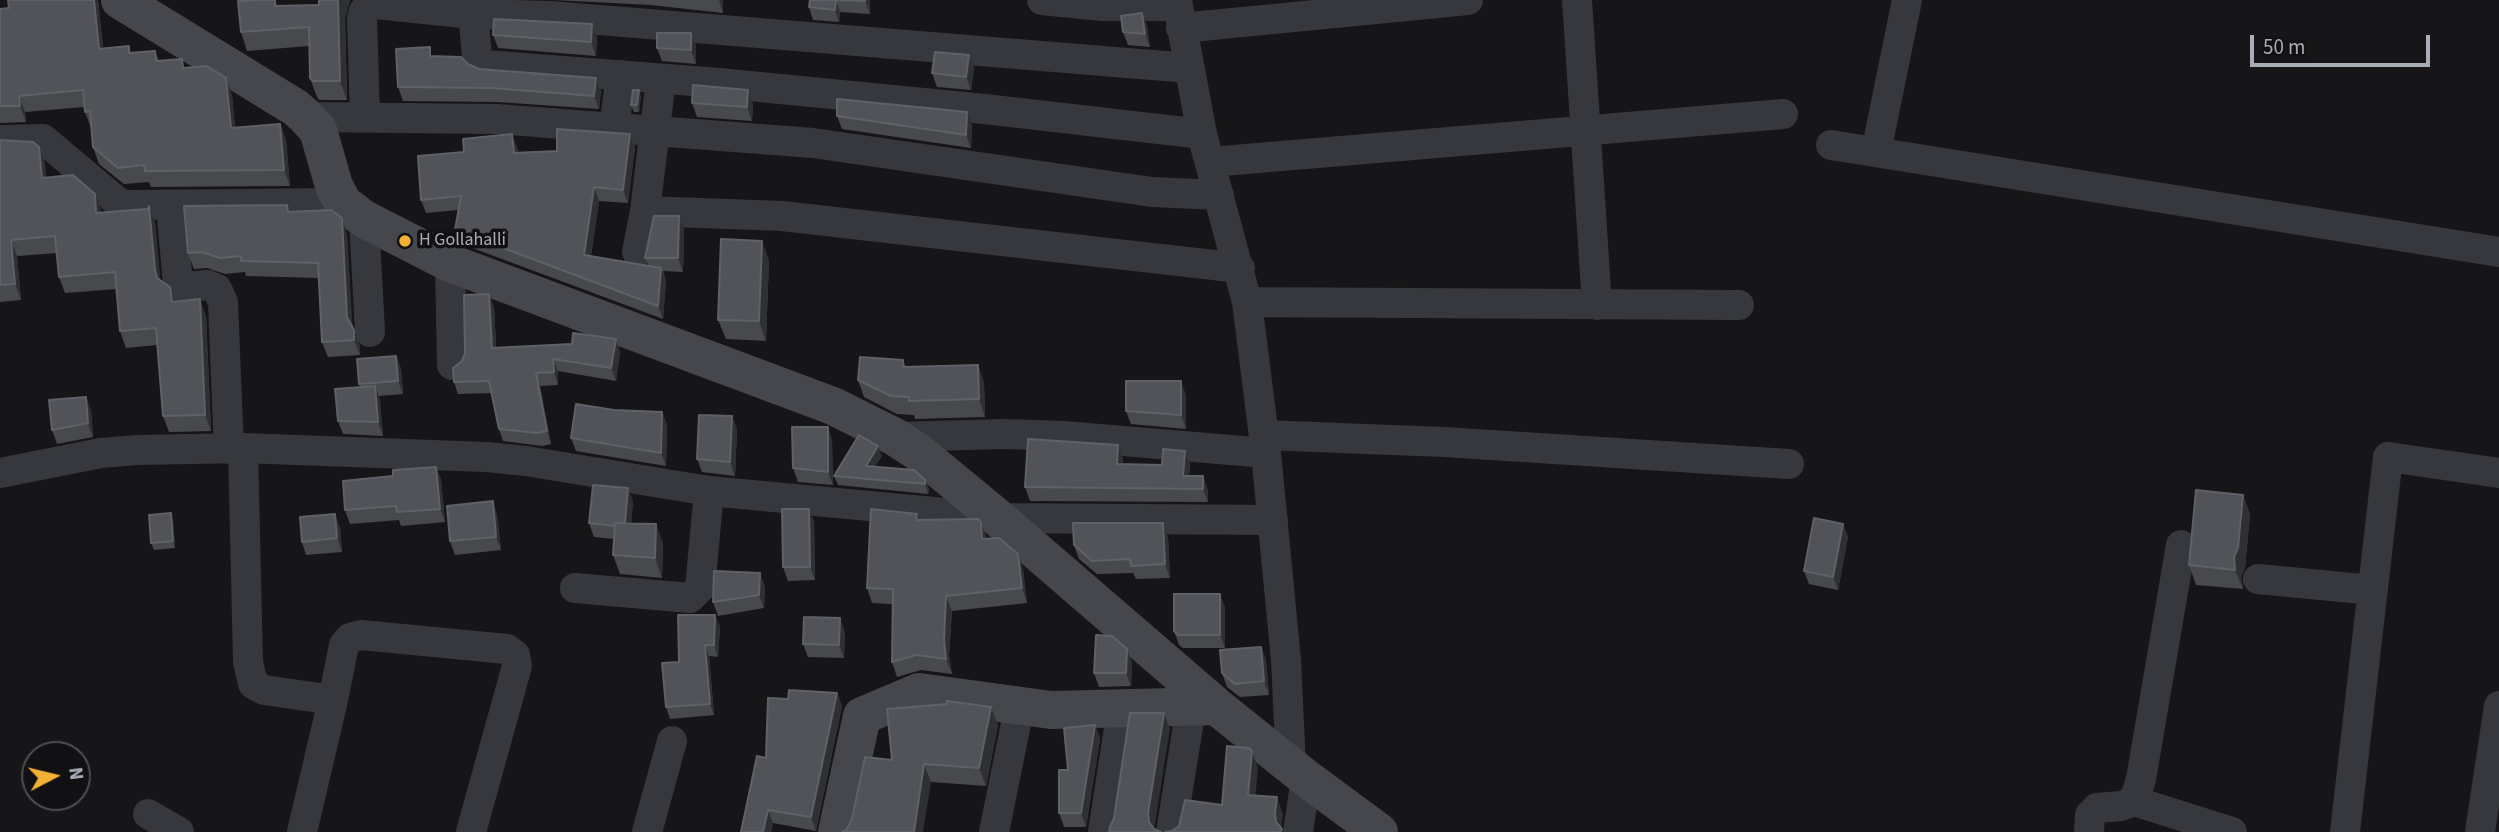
<!DOCTYPE html>
<html>
<head>
<meta charset="utf-8">
<style>
	body { margin:0 }
	#map { position:relative; width:2499px; height:832px; overflow:hidden; background:#161618; font-family:"Source Sans 3",sans-serif }
	canvas { display:block }
	.north { position:absolute; left:21px; top:741px; width:70px; height:70px; box-sizing:border-box; background:#111113; border:2px solid #4d4f55; border-radius:50%; rotate:83deg; font-size:19px; font-weight:700; line-height:28px; text-align:center; color:#a8adb8 }
	.north::after { content:''; display:block; margin:auto; width:24px; height:32px; background:#f2b134; clip-path:polygon(50% 0,100% 100%,50% 72%,0 100%) }
	.scale { position:absolute; left:2250px; top:35px; width:180px; height:32px; box-sizing:border-box; border:4px solid #a8adb8; border-top:0; padding-left:9px; font-size:21px; line-height:24px; white-space:nowrap; color:#a8adb8; -webkit-text-stroke:5px #111113; paint-order:stroke }
</style>
</head>
<body>
<div id="map">
<canvas width="2499" height="832"></canvas>
<div class="north">N</div>
<div class="scale">50 m</div>
</div>
<script>
const c = document.querySelector('canvas').getContext('2d');
c.lineJoin = 'round';
const shape = rows => new Path2D(rows.map(r => 'M' + r).join(''));
function strokePath(path, color, width, dash) { c.strokeStyle = color; c.lineWidth = width; c.lineCap = dash ? 'butt' : 'round'; c.setLineDash(dash || []); c.stroke(path); }
function fill(path, color) { c.fillStyle = color; c.fill(path, 'evenodd'); }
function label(font, color, halo, rows, align = 'center') {
  c.font = font + ' "Source Sans 3",sans-serif'; c.lineWidth = 7; c.setLineDash([]); c.textBaseline = 'middle'; c.strokeStyle = halo; c.fillStyle = color; for (const [text, x, y, turn = 0] of rows) {
    c.save(); c.translate(x, y); c.rotate((+turn || 0) * Math.PI / 180); c.textAlign = isNaN(turn) ? turn : align; if (halo) c.strokeText(text, 0, 0); c.fillText(text, 0, 0); c.restore();
  }
}
const street = shape([
	[472,0,477,57,485,65,719,83,985,109,1202,134],
	[1042,0,1102,6,1177,6],
	[1177,0,1202,134,1247,302,1266,453,1286,660,1291,766],
	[1577,0,1597,305],
	[1181,28,1468,0],
	[306,117,497,119,813,143,1152,192,1219,195],
	[365,117,362,18,364,11,369,5,376,4,472,14,550,16,1189,68],
	[614,129,621,75],
	[0,140,43,139,118,202,126,205,343,203],
	[1831,145,2499,252],
	[1876,152,1907,0],
	[1210,162,1783,114],
	[171,205,178,285,182,287,208,285,217,289,223,302,229,449],
	[645,211,782,216,1240,268],
	[364,219,370,332],
	[637,252,645,211,661,79],
	[450,263,452,365],
	[1247,302,1739,305],
	[1264,435,1444,442,1789,464],
	[895,437,1004,434,1064,436,1266,453],
	[243,448,248,662,253,684,264,690,333,700],
	[0,473,101,453,138,450,243,448,486,457,526,461,709,491,998,518,1273,520],
	[2258,579,2373,590],
	[575,588,690,598,700,588,709,491],
	[2134,801,2232,832],
	[148,814,179,832],
	[302,832,333,700,344,645,350,638,361,635,507,649,515,655,517,666,471,832],
	[647,832,672,741],
	[994,832,1020,704],
	[1103,832,1122,709],
	[1171,832,1191,708],
	[1298,832,1306,778],
	[2089,832,2090,815,2097,808,2121,806,2134,801,2141,779,2181,545],
	[2345,832,2388,457,2499,473],
	[2480,832,2499,706]
]);
const secondary = shape([
	[120,0,296,108,306,117,318,130,334,186,343,203,364,219,450,263,833,406,895,437,918,452,998,518,1216,706,1306,778,1379,832],
	[837,832,862,716,919,692,1051,710,1216,706]
]);
const wall = shape([
	[8,0,98,0,103,48,129,46,131,53,155,51,159,61,185,68,232,95,235,128,280,124,286,140,290,186,151,187,149,182,124,184,99,164,93,147,92,128,91,128,85,112,84,107,25,112,26,122,0,123,0,9,9,8],
	[275,0,277,6,319,5,319,0,350,0,345,18,347,100,319,100,317,97,310,78,309,46,247,51,241,32],
	[554,0,723,0,723,13,651,5],
	[810,0,870,0,870,14,840,12,839,22,813,20,809,7],
	[1142,13,1147,26,1150,47,1128,45,1123,32],
	[592,24,597,37,596,56,498,48,493,35],
	[691,33,696,47,696,64,662,61,657,48],
	[969,55,974,68,971,90,937,87,932,73],
	[433,56,468,64,479,69,596,78,601,91,599,109,497,102,403,101,398,87],
	[641,96,639,112,634,112,631,105],
	[692,103,753,104,752,121,697,117],
	[837,116,972,125,971,148,842,129],
	[630,134,635,147,628,203,599,201,591,256,648,265,645,258,679,216,684,230,683,272,663,271,666,281,663,319,459,243,455,230,458,210,426,213,421,200,517,147,518,152,557,151],
	[0,140,39,147,45,164,46,177,101,210,101,212,155,222,160,280,170,287,176,301,206,316,211,431,169,432,163,416,157,345,126,348,120,331,117,289,65,293,59,277,57,253,17,256,21,300,0,302],
	[289,212,347,234,352,327,360,346,360,355,328,357,322,342,319,278,246,276,245,272,225,274,207,268,194,269,188,253],
	[769,260,766,341,726,339,718,320],
	[494,307,496,348,620,352,616,381,558,371,558,385,540,386,551,444,542,446,503,441,499,429,492,393,458,394,454,382,462,361],
	[396,356,401,369,403,394,379,396,383,436,343,434,338,421,360,387,359,384],
	[903,360,906,367,978,365,984,383,985,417,915,419,914,415,897,414,864,397,858,380],
	[1186,395,1186,429,1131,424,1126,411],
	[91,410,93,437,57,444,52,430],
	[614,410,662,412,667,425,666,466,576,451,571,438],
	[732,416,737,429,735,476,702,472,697,459],
	[832,440,833,485,798,482,793,468],
	[1118,445,1123,459,1123,464,1190,464,1189,476,1208,490,1208,502,1030,501,1025,487],
	[882,456,875,466,925,480,929,489,928,494,838,485,834,476],
	[436,467,441,480,445,522,401,526,399,520,350,524,345,510,393,476],
	[2243,495,2250,514,2245,568,2241,577,2243,589,2196,585,2189,565],
	[633,501,631,523,663,543,662,578,620,574,613,555,614,539,594,537,589,523],
	[809,509,814,522,815,580,788,581,783,567],
	[497,515,501,550,455,555,450,541],
	[173,520,175,548,154,550,151,543],
	[920,520,981,522,987,539,1023,569,1027,603,952,611,949,655,952,674,921,670,897,677,892,662,892,604,872,603,867,588],
	[1843,524,1848,537,1838,590,1809,584,1804,571],
	[340,527,342,552,306,555,302,542],
	[1168,537,1170,578,1136,579,1133,573,1097,574,1079,559,1074,545],
	[765,586,764,608,718,616,713,602],
	[1225,607,1225,648,1183,648,1179,645,1174,631],
	[720,626,718,657,709,656,714,715,670,719,666,707,679,662],
	[845,632,844,658,808,657,803,644],
	[1261,647,1266,660,1269,695,1240,697,1227,687,1222,673],
	[1127,649,1132,663,1131,686,1099,687,1094,673],
	[837,693,842,706,816,831,773,823,771,832,741,832,766,758,788,699],
	[998,725,986,786,931,782,847,829,892,760],
	[1095,725,1100,739,1086,827,1064,827,1059,813,1068,770]
]);
const shadedWall = shape([
	[94,0,98,0,105,65,99,49],
	[338,0,350,0,345,18,347,100,340,81],
	[719,0,723,0,723,13],
	[836,0,840,12,839,22,835,10],
	[865,0,870,0,870,14,865,1],
	[1142,13,1147,26,1150,47,1145,34],
	[592,24,597,37,596,56,591,42],
	[691,33,696,47,696,64,691,50],
	[969,55,974,68,971,90,966,77],
	[226,78,232,95,237,145,231,128],
	[596,78,601,91,599,109,594,96],
	[639,90,641,96,639,112,637,105],
	[748,90,753,104,752,121,747,107],
	[19,96,25,112,26,122,20,106],
	[967,112,972,125,971,148,966,135],
	[280,124,286,140,290,186,284,170],
	[512,134,517,147,519,166,514,153],
	[630,134,635,147,628,203,623,190],
	[39,147,45,164,47,194,42,178],
	[594,187,599,201,589,268,584,255],
	[95,194,101,210,102,229,96,213],
	[149,206,155,222,161,287,155,270],
	[679,216,684,230,683,272,678,258],
	[342,218,347,234,353,333,347,317],
	[11,240,17,256,21,300,15,284],
	[762,241,769,260,766,341,759,321],
	[661,268,666,281,663,319,658,306],
	[170,287,176,303,172,302],
	[489,294,494,307,497,361,492,348],
	[200,299,206,316,211,431,205,415],
	[354,330,360,346,360,355,354,340],
	[616,339,620,352,616,381,611,368],
	[396,356,401,369,403,394,398,381],
	[553,359,558,371,558,385,554,372],
	[978,365,984,383,985,417,979,399],
	[536,373,540,386,551,444,547,431],
	[1181,381,1186,395,1186,429,1181,415],
	[375,386,380,399,383,436,378,422],
	[86,397,91,410,93,437,88,423],
	[662,412,667,425,666,466,661,453],
	[732,416,737,429,735,476,730,462],
	[828,427,832,440,833,485,828,472],
	[1118,445,1123,459,1122,478,1117,464],
	[878,446,882,456,870,475,866,466],
	[1185,451,1190,464,1188,490,1183,476],
	[436,467,441,480,445,522,440,509],
	[1203,476,1208,490,1208,502,1203,489],
	[925,480,929,489,928,494,925,484],
	[628,488,633,501,630,540,625,527],
	[2243,495,2250,514,2245,568,2241,577,2243,589,2235,570,2234,557],
	[493,501,497,515,501,550,496,537],
	[809,509,814,522,815,580,810,567],
	[171,513,173,520,175,548,173,541],
	[335,514,340,527,342,552,337,538],
	[981,522,986,537,988,554,982,539],
	[1163,523,1168,537,1170,578,1165,564],
	[656,524,663,543,662,578,655,558],
	[1843,524,1848,537,1838,590,1833,577],
	[1018,554,1023,569,1027,603,1022,588],
	[760,573,765,586,764,608,759,595],
	[1220,594,1225,607,1225,648,1220,635],
	[946,596,952,611,949,655,952,674,946,659,944,640],
	[715,615,720,626,718,657,714,645],
	[840,618,845,632,844,658,839,645],
	[705,645,709,656,714,715,710,704],
	[1261,647,1266,660,1269,695,1264,681],
	[1127,649,1132,663,1131,686,1126,673],
	[837,693,842,706,816,831,811,817],
	[991,707,998,725,986,786,979,768],
	[1164,713,1170,729,1154,830,1149,822,1148,813],
	[1095,725,1100,739,1086,827,1081,813],
	[1252,751,1258,768,1254,812,1248,795],
	[924,764,931,782,923,832,914,832],
	[1277,797,1283,814,1281,830,1276,822,1275,813],
	[768,810,773,823,771,832,763,832]
]);
const building = shape([
	[8,0,94,0,99,49,129,46,129,53,155,51,156,61,182,59,183,68,207,66,226,78,231,128,280,124,284,170,145,171,144,165,118,168,93,147,90,111,85,112,83,90,19,96,20,106,0,106,0,9,9,8,8,0],
	[255,0,275,0,275,6,319,5,319,0,338,0,340,81,313,81,310,78,309,27,241,32,238,1,255,0],
	[810,0,865,0,865,1,836,0,835,10,809,7,810,0],
	[1142,13,1145,34,1123,32,1121,16,1142,13],
	[494,19,592,24,591,42,493,35,494,19],
	[657,33,691,33,691,50,657,48,657,33],
	[430,47,430,56,461,57,468,64,479,69,596,78,594,96,492,88,398,87,396,49,430,47],
	[935,52,969,55,966,77,932,73,935,52],
	[693,85,748,90,747,107,692,103,693,85],
	[633,90,639,90,637,105,631,105,633,90],
	[837,99,967,112,966,135,837,116,837,99],
	[557,129,630,134,623,190,594,187,584,255,661,268,658,306,455,230,461,196,421,200,418,156,464,152,463,139,512,134,514,153,557,151,557,129],
	[0,140,33,142,39,147,42,178,73,175,95,194,96,213,148,209,149,206,155,270,157,278,170,287,172,302,200,299,205,415,163,416,156,328,120,331,115,272,59,277,55,236,11,240,15,284,0,285,0,140],
	[287,205,288,212,331,210,342,218,347,317,354,330,354,340,322,342,318,263,241,261,241,256,220,258,202,252,188,253,184,206,287,205],
	[654,216,679,216,678,258,645,258,654,216],
	[721,239,762,241,759,321,718,320,721,239],
	[489,294,492,348,572,344,573,333,616,339,611,368,553,359,554,372,536,373,547,431,537,433,499,429,489,381,454,382,453,368,462,361,465,353,464,295,489,294],
	[396,356,398,381,359,384,357,359,396,356],
	[860,357,903,360,903,367,978,365,979,399,909,401,909,397,891,396,858,380,860,357],
	[1126,381,1181,381,1181,415,1126,411,1126,381],
	[375,386,378,422,338,421,335,389,375,386],
	[86,397,88,423,52,430,49,400,86,397],
	[576,404,614,410,662,412,661,453,571,438,576,404],
	[699,415,732,416,730,462,697,459,699,415],
	[792,427,828,427,828,472,793,468,792,427],
	[859,435,878,446,866,466,914,470,925,480,925,484,834,476,859,435],
	[1028,439,1118,445,1117,464,1162,465,1163,449,1185,451,1183,476,1203,476,1203,489,1025,487,1028,439],
	[436,467,440,509,397,512,396,506,345,510,343,481,393,476,393,470,436,467],
	[593,485,628,488,625,523,615,523,615,526,589,523,593,485],
	[2196,490,2243,495,2238,548,2234,557,2235,570,2189,565,2196,490],
	[493,501,496,537,450,541,447,506,493,501],
	[782,509,809,509,810,567,783,567,782,509],
	[871,509,917,514,916,520,978,519,981,522,982,539,999,538,1018,554,1022,588,946,596,944,640,946,659,916,655,892,662,893,589,867,588,871,509],
	[171,513,173,541,151,543,149,515,171,513],
	[335,514,337,538,302,542,300,517,335,514],
	[1814,518,1843,524,1833,577,1804,571,1814,518],
	[615,523,656,524,655,558,613,555,615,523],
	[1073,523,1163,523,1165,564,1131,566,1130,559,1092,561,1074,545,1073,523],
	[714,571,760,573,759,595,713,602,714,571],
	[1174,594,1220,594,1220,635,1178,635,1174,631,1174,594],
	[678,615,715,615,714,645,705,645,710,704,666,707,662,663,679,662,678,615],
	[804,617,840,618,839,645,803,644,804,617],
	[1096,635,1112,636,1127,649,1126,673,1094,673,1096,635],
	[1261,647,1264,681,1235,684,1222,673,1220,650,1261,647],
	[789,690,837,693,811,817,768,810,763,832,741,832,757,756,766,758,768,698,788,699,789,690],
	[947,701,991,707,979,768,924,764,914,832,842,832,847,829,852,819,865,757,892,760,887,709,947,704,947,701],
	[1130,713,1164,713,1148,813,1149,822,1154,829,1161,832,1109,832,1110,827,1114,818,1130,713],
	[1095,725,1081,813,1059,813,1059,770,1068,770,1064,728,1095,725],
	[1227,746,1249,748,1252,751,1248,795,1277,797,1275,813,1276,822,1282,829,1281,832,1165,832,1172,831,1179,826,1185,800,1222,805,1227,746]
]);
const markers = [
	[405,241,7,"#f2b134"]
];
const poiNames = [
	["H Gollahalli",419,241]
];
strokePath(street, '#37383d', 30);
strokePath(secondary, '#45474d', 38);
fill(wall, '#47494d');
fill(shadedWall, '#2f3033');
fill(building, '#525359');
strokePath(building, '#5f6168', 2);
for (const [x, y, r, color] of markers) { const dot = new Path2D(); dot.arc(x, y, r, 0, 2 * Math.PI); c.fillStyle = color; c.fill(dot); strokePath(dot, '#111113', 2.5); }
label('18px', '#a8adb8', '#111113', poiNames, 'left');
</script>
</body>
</html>
